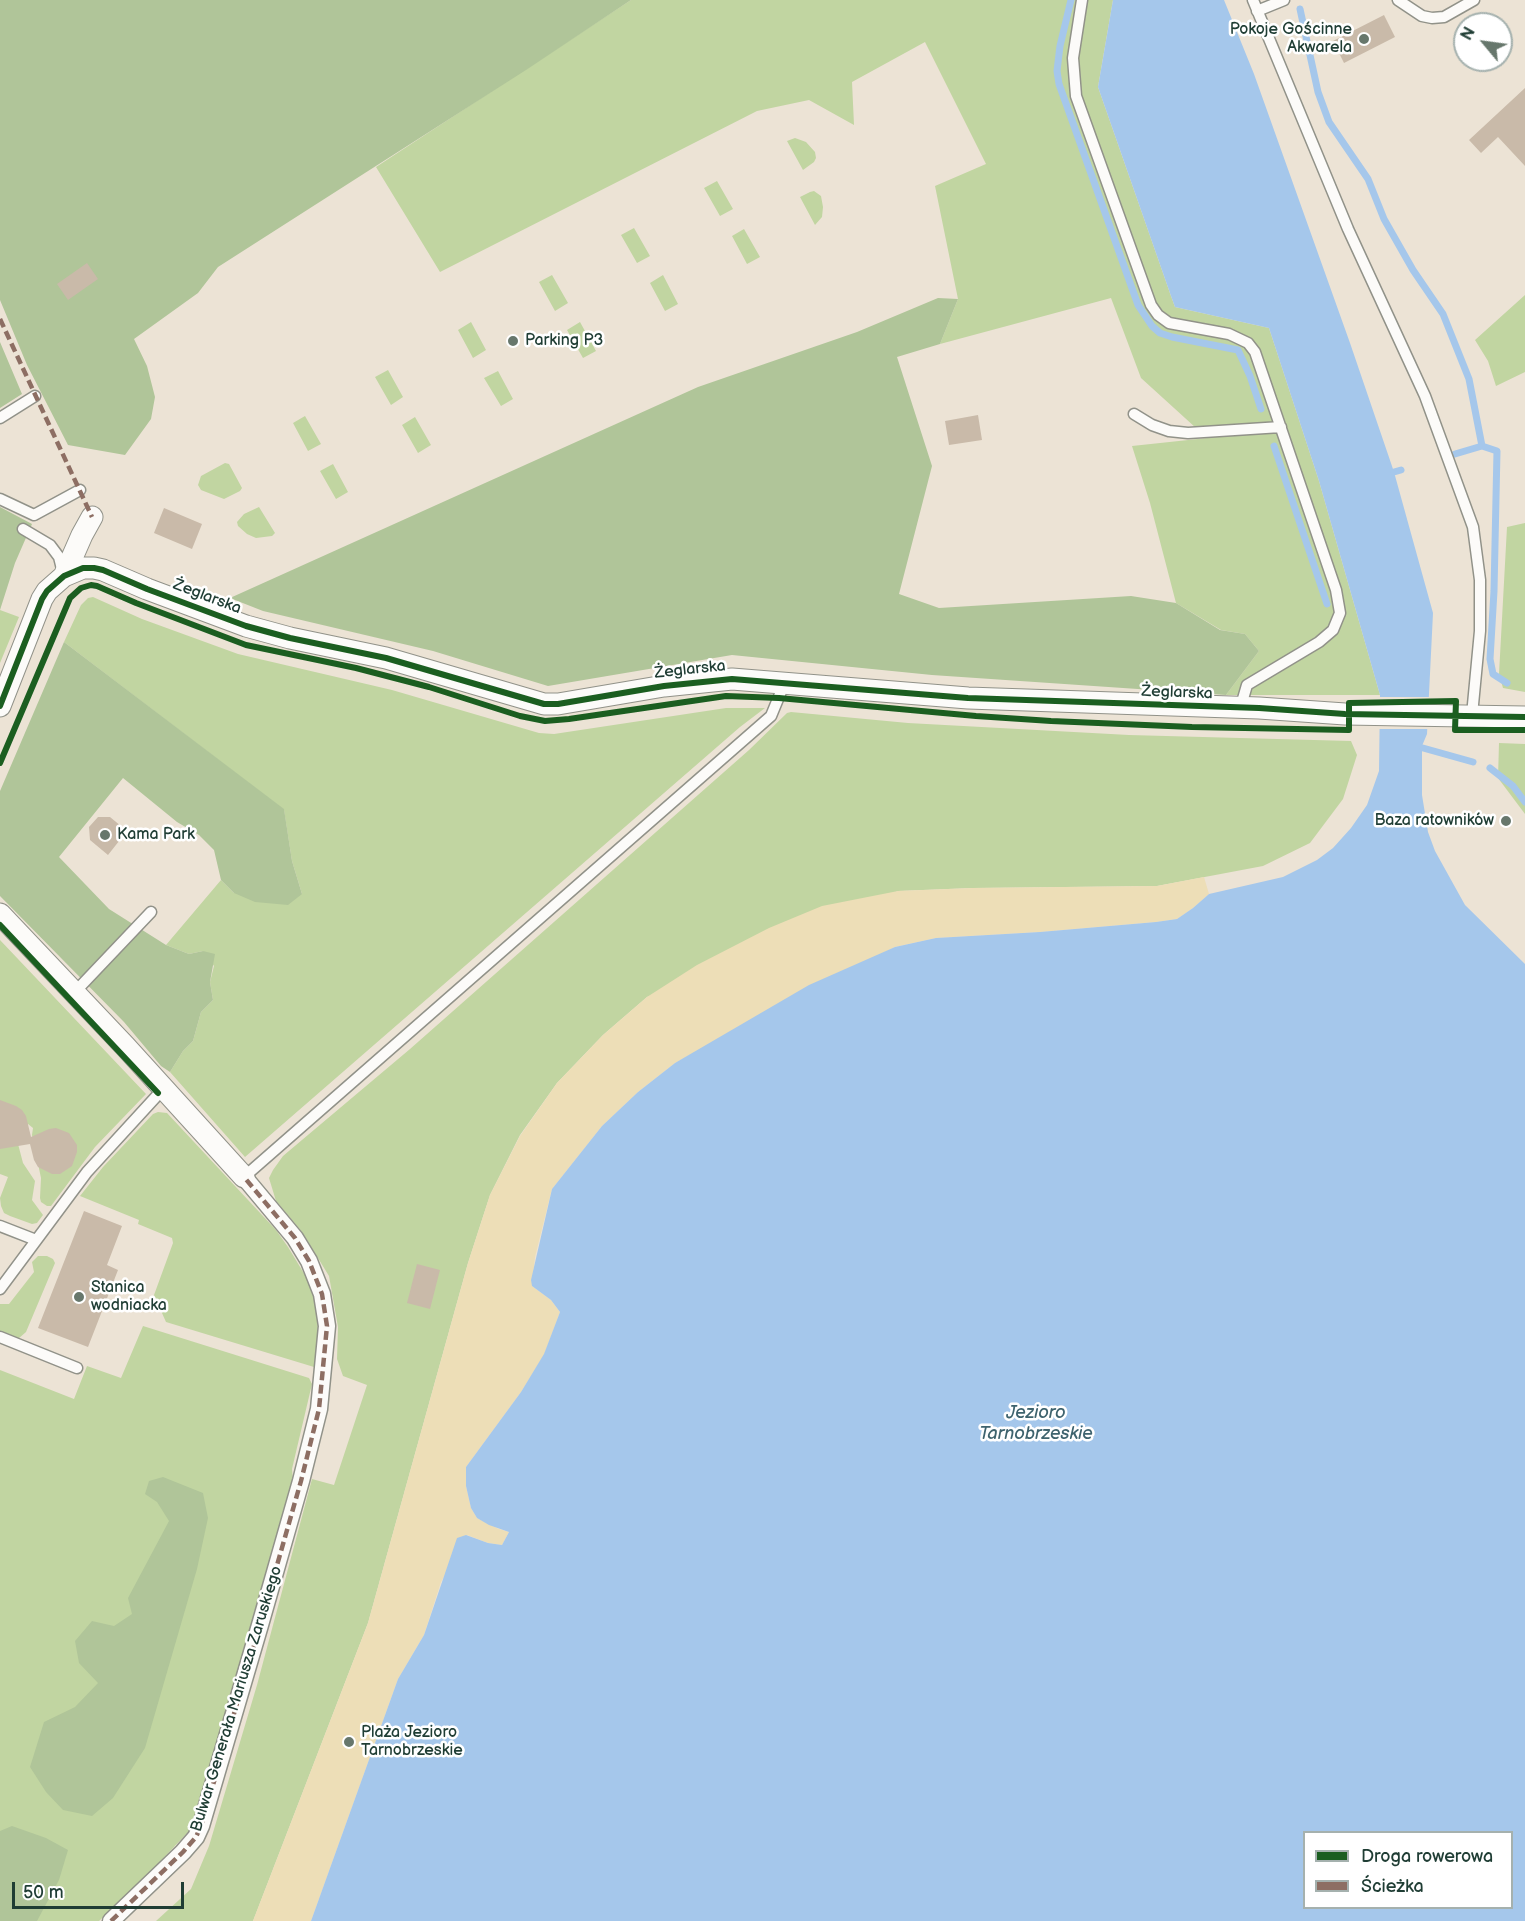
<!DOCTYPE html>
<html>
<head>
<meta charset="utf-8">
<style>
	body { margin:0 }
	#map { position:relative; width:1525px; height:1921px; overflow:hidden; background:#ece3d5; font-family:"Balsamiq Sans",sans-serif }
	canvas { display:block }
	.legend { position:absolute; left:1303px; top:1831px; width:210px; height:78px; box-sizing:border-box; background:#fff; border:2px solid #a5b1ae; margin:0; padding:8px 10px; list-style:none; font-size:18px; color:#1f3d34 }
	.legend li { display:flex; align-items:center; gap:12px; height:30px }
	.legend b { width:30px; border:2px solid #a5b1ae }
	.north { position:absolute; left:1453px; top:12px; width:60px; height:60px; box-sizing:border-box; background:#fff; border:2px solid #a5b1ae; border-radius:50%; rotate:299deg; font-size:16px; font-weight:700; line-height:24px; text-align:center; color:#1f3d34 }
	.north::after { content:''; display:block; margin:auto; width:21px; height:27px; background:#67776c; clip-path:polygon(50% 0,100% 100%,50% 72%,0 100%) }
	.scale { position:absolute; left:12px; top:1882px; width:172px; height:27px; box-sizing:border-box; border:3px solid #1f3d34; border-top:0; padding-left:8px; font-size:18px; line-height:21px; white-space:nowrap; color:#1f3d34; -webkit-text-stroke:4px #fff; paint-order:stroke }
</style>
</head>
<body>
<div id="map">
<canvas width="1525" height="1921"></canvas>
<ul class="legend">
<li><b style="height:8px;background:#1b5e20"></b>Droga rowerowa</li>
<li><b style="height:8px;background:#8d6e63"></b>Ścieżka</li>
</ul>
<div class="north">N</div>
<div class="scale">50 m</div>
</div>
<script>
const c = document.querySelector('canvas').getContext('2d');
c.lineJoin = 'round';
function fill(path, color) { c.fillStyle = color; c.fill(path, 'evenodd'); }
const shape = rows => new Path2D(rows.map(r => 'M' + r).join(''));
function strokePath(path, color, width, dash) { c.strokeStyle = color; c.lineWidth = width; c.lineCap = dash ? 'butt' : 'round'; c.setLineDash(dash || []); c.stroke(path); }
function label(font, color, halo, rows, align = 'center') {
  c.font = font + ' "Balsamiq Sans",sans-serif'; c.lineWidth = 5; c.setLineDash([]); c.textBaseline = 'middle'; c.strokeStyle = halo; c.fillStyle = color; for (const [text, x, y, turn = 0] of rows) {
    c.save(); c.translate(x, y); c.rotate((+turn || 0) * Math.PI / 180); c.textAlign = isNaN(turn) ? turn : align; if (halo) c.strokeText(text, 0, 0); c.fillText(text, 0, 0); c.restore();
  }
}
const green = shape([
	[631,0,1113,0,1098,87,1171,296,1175,307,1269,328,1319,481,1380,695,1226,695,1259,651,1245,634,1221,630,1176,603,1150,503,1132,446,1207,438,1141,378,1111,298,940,344,958,299,935,186,986,164,925,42,852,82,854,125,809,100,757,111,440,272,376,167],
	[795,138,806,142,815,152,816,158,814,162,803,170,787,141],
	[717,181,733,209,720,216,704,188],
	[814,191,821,196,823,207,822,217,815,225,800,197,810,192],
	[634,228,650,256,637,263,621,235],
	[744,229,760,257,747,264,732,236],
	[552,275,568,303,555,311,539,282],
	[663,275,678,304,665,311,650,283],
	[1525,295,1525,372,1496,386,1488,361,1475,340],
	[471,322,486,350,473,358,458,330],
	[580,322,596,351,583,358,567,330],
	[388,370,403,397,391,405,375,377],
	[498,371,513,399,501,406,484,378],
	[305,416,321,444,308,451,293,423],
	[415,417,431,445,418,453,402,425],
	[225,463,229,464,242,488,240,491,224,499,201,490,198,485,201,476],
	[333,464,348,492,336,499,320,471],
	[259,507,275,533,272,536,256,538,247,534,238,526,237,522,244,514],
	[1525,523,1525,692,1503,688,1499,674,1507,527],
	[93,597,142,619,238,654,392,690,539,733,554,734,726,708,765,708,740,727,245,1157,170,1072,183,1051,193,1041,201,1012,213,1000,210,982,214,966,203,951,189,954,166,945,221,880,234,893,302,894,292,861,284,810,64,642,81,605,88,598],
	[0,610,19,617,0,663],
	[791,712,908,723,1129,735,1351,741,1357,755,1343,799,1310,843,1263,866,1157,886,973,888,898,891,647,997,603,1035,557,1083,520,1135,490,1195,468,1263,368,1623,253,1921,156,1921,191,1889,209,1846,257,1685,312,1479,334,1485,367,1385,343,1376,337,1359,338,1327,329,1276,302,1232,276,1201,269,1178,273,1170,283,1156,410,1049,749,750,787,713],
	[1499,743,1525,744,1525,814,1498,778],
	[0,940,146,1094,95,1147,51,1206,47,1206,41,1202,40,1198,41,1178,32,1135,33,1128,28,1124,18,1144,23,1163,35,1181,32,1200,43,1215,37,1223,32,1224,10,1216,4,1213,1,1206,0,1198,8,1177,0,1174],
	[158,1112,167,1113,276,1230,288,1247,311,1285,316,1303,318,1317,317,1355,314,1367,166,1322,154,1295,173,1243,172,1238,138,1224,139,1220,80,1196,103,1167,153,1114],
	[38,1256,47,1256,53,1259,55,1263,26,1332,18,1339,0,1331,0,1304,9,1304,34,1272,32,1262],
	[143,1326,309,1378,312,1384,292,1469,293,1480,198,1813,190,1830,140,1883,99,1921,0,1921,0,1370,74,1399,87,1366,121,1378]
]);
const forest = shape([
	[0,0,631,0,526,70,218,267,198,293,134,339,147,366,155,397,151,419,125,455,68,445,27,365,0,300],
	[938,298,958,299,940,344,897,357,932,466,899,594,939,608,1131,596,1176,603,1220,630,1245,634,1259,651,1226,695,932,675,732,655,548,686,433,651,263,611,230,598,698,387,857,332],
	[0,342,22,394,0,408],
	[0,507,32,524,15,563,0,610],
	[64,642,284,809,292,861,302,894,288,905,255,902,234,893,221,880,214,850,199,835,177,822,123,778,59,857,109,909,166,945,189,954,203,951,215,954,210,982,213,1000,201,1012,193,1041,183,1051,170,1072,161,1066,124,1022,0,896,0,791],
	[163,1477,203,1493,208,1518,197,1569,145,1748,113,1798,92,1816,63,1810,46,1792,30,1767,44,1722,75,1707,98,1683,79,1663,75,1641,92,1621,114,1626,132,1614,128,1598,169,1521,157,1502,145,1494,149,1481],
	[12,1826,46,1838,68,1850,59,1880,37,1921,0,1921,0,1831]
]);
const sand = shape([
	[1204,877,1209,894,1193,908,1177,919,1156,922,1040,932,936,938,895,947,675,1063,638,1092,602,1126,552,1189,535,1257,532,1286,551,1300,560,1312,544,1355,521,1392,466,1467,466,1486,471,1508,477,1518,499,1529,509,1532,502,1545,488,1543,467,1535,441,1582,424,1635,398,1679,311,1921,253,1921,368,1623,468,1263,490,1195,520,1136,557,1083,603,1035,647,997,697,965,769,928,822,906,898,891,973,888,1157,886]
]);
const water = shape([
	[1113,0,1224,0,1254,74,1350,343,1394,472,1433,613,1427,734,1422,746,1422,795,1428,832,1435,851,1465,905,1525,964,1525,1921,311,1921,398,1679,424,1635,457,1538,466,1535,488,1543,502,1545,509,1532,489,1525,477,1518,471,1508,466,1486,466,1467,521,1392,544,1354,560,1312,551,1300,532,1286,531,1280,552,1189,602,1126,638,1092,675,1063,809,985,895,947,936,938,1040,932,1156,922,1177,919,1193,908,1209,894,1283,877,1317,860,1333,848,1351,828,1367,805,1379,771,1380,695,1319,481,1269,328,1175,307,1171,296,1098,87],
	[1304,1832,1512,1832,1512,1908,1304,1908]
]);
const pier = shape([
	[1377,697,1430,697,1430,729,1377,729]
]);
const stream = shape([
	[1071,0,1060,46,1057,71,1059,84,1138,305,1152,326,1160,333,1172,337,1238,350,1250,376,1261,409],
	[1300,9,1318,92,1329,122,1368,179,1384,219,1413,270,1443,314,1469,379,1482,446],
	[1274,446,1327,604],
	[1455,454,1482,446,1497,451,1494,591,1490,659,1493,674,1507,683],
	[1394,472,1401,470],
	[1423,748,1473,762],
	[1490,768,1513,786,1525,802]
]);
const building = shape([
	[1384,15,1395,37,1344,63,1333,41],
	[1525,88,1525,166,1498,137,1481,153,1469,140],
	[87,263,98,279,68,300,57,284],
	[978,415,982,440,949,445,945,421],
	[164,508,202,524,192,549,154,533],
	[98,817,110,817,127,831,108,855,90,840,89,827],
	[0,1100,16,1106,22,1110,26,1116,31,1137,49,1129,56,1128,69,1133,77,1145,77,1152,72,1166,60,1174,52,1174,38,1167,34,1160,30,1144,0,1149],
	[84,1211,122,1226,107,1265,118,1270,88,1347,38,1328],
	[417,1264,440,1270,430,1309,407,1303]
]);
const service = shape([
	[1082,0,1073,58,1076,96,1151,305,1158,315,1169,323,1229,334,1248,343,1255,352,1336,590,1340,613,1333,630,1319,642,1247,685,1240,709],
	[1253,0,1348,229,1425,396,1473,527,1480,580,1480,631,1472,715],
	[1398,0,1422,16,1432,18,1444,17,1474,0],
	[1257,11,1284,0],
	[1134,414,1152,425,1169,431,1188,433,1281,427],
	[0,418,35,396],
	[0,499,34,515,80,490],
	[23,529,50,545,59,557,63,573],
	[74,993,151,912],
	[244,1177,771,716,785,682],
	[0,1226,36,1240],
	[0,1289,87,1172,164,1088],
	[0,1337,77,1368]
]);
const pedestrian = shape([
	[111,1921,183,1852,196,1837,201,1826,260,1625,301,1481,319,1409,327,1326,322,1294,309,1261,295,1238,244,1177]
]);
const minor = shape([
	[64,576,82,535,92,517],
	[0,706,42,599,47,591,64,576,83,568,94,568,103,570,147,589,246,626,290,638,386,658,544,704,558,704,664,686,732,679,968,698,1259,708,1345,714,1525,717],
	[0,914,125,1046,244,1177]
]);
const quiet = shape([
	[0,319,92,517],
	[111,1921,183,1852,196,1837,201,1826,260,1625,301,1481,319,1409,327,1326,322,1294,309,1261,295,1238,244,1177]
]);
const cycleway = shape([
	[0,706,42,599,47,591,64,576,83,568,94,568,103,570,147,589,246,626,290,638,386,658,544,704,558,704,664,686,732,679,968,698,1259,708,1345,714,1525,717],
	[0,763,70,598,81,588,91,585,97,586,136,603,246,645,356,668,429,687,520,716,545,721,569,719,726,696,779,698,976,716,1051,721,1192,727,1349,730,1349,703,1456,701,1455,730,1525,730],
	[0,925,158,1093]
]);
const markers = [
	[1364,39,6,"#67776c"],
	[513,341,6,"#67776c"],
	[1506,821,6,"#67776c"],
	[105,835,6,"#67776c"],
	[79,1297,6,"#67776c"],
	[349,1742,6,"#67776c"]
];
const poiNames = [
	["Pokoje Gościnne",1352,30,"right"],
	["Akwarela",1352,48,"right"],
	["Parking P3",525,341],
	["Baza ratowników",1494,821,"right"],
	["Kama Park",117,835],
	["Stanica",91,1288],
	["wodniacka",91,1306],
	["Plaża Jezioro",361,1733],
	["Tarnobrzeskie",361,1751]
];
const streetNames = [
	["Żeglarska",207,597,21],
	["Żeglarska",690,670,-6],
	["Żeglarska",1177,693,2],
	["Bulwar Generała Mariusza Zaruskiego",237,1699,-73]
];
const waterNames = [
	["Jezioro",1036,1413],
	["Tarnobrzeskie",1036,1434]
];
fill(green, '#c1d5a1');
fill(forest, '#b0c599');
fill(sand, '#eddeb7');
fill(water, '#a5c7eb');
fill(pier, '#ece3d5');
strokePath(stream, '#a5c7eb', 7);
fill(building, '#c9baa9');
strokePath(service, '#919289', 13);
strokePath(pedestrian, '#919289', 19);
strokePath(minor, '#919289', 23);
strokePath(service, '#fcfbf9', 10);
strokePath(pedestrian, '#fcfbf9', 16);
strokePath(minor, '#fcfbf9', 21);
strokePath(quiet, '#8d6e63', 4.5, [9, 4.5]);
strokePath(cycleway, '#1b5e20', 6);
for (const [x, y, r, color] of markers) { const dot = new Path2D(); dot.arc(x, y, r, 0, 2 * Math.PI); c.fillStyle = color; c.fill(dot); strokePath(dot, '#fff', 2); }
label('16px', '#1f3d34', '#fff', poiNames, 'left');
label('16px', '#1f3d34', '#fff', streetNames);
label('italic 18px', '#3e636e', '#fff', waterNames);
</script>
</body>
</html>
